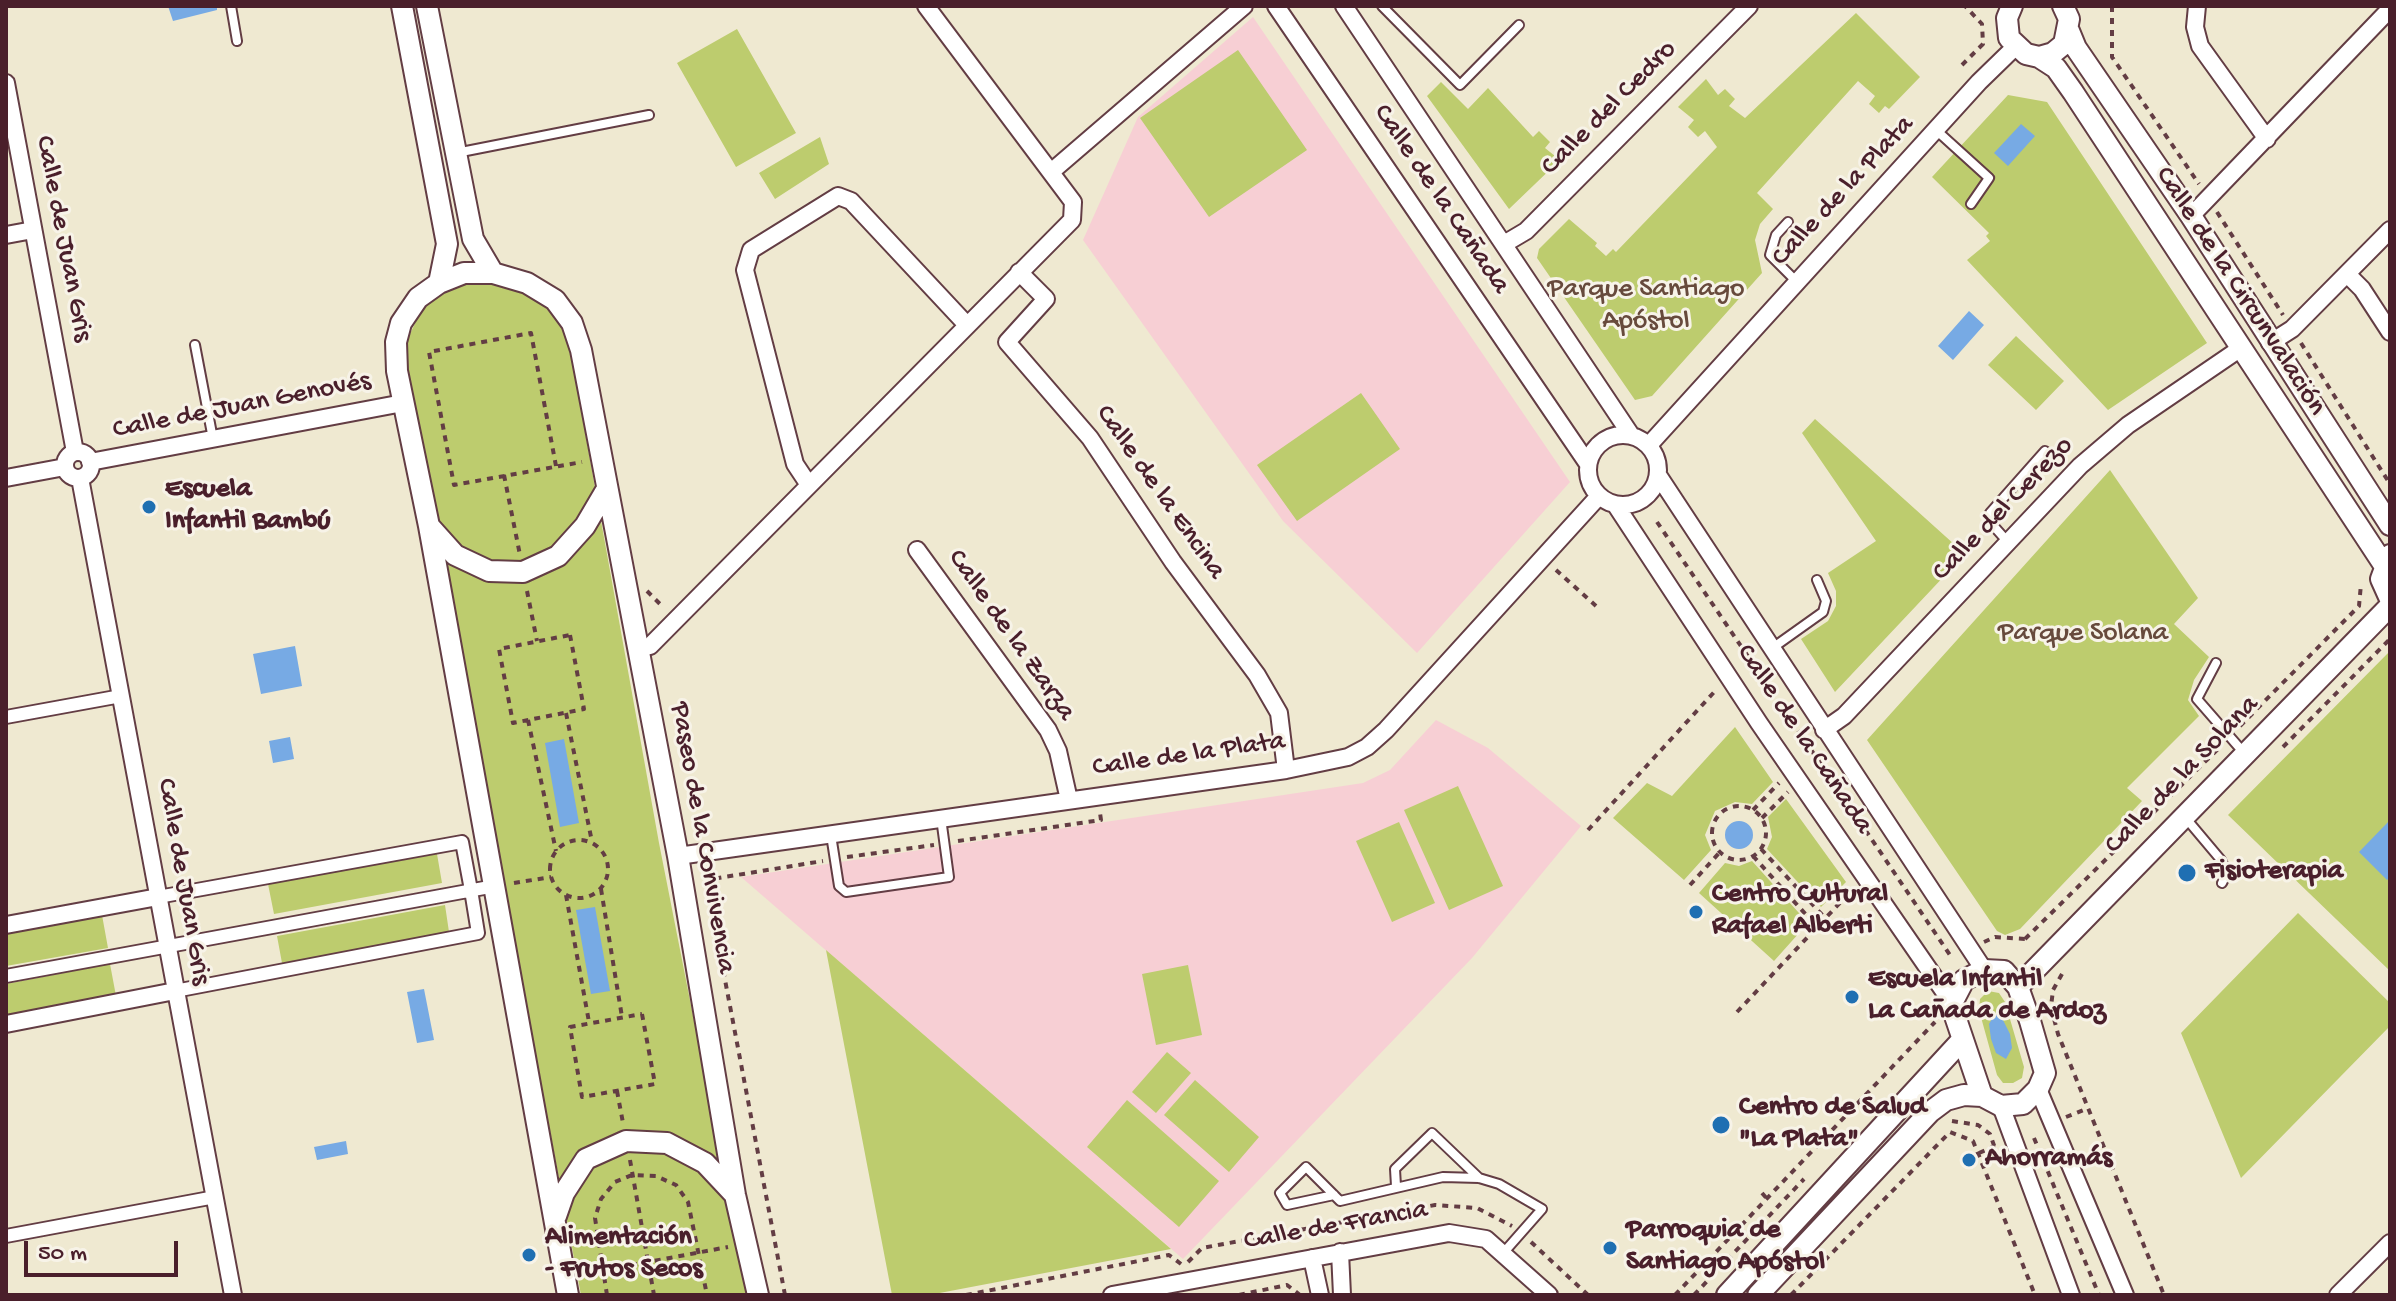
<!DOCTYPE html>
<html>
<head>
<meta charset="utf-8">
<style>
	body { margin:0 }
	#map { position:relative; width:2396px; height:1301px; overflow:hidden; background:#efe9d1; font-family:"Gochi Hand",sans-serif }
	canvas { display:block }
	.frame { position:absolute; inset:0; border:8px solid #4a1f2b; pointer-events:none }
	.scale { position:absolute; left:24px; top:1241px; width:154px; height:36px; box-sizing:border-box; border:4px solid #4a1f2b; border-top:0; padding-left:10px; font-size:24px; line-height:28px; white-space:nowrap; color:#4a1f2b; -webkit-text-stroke:6px #f7f3e8; paint-order:stroke }
</style>
</head>
<body>
<div id="map">
<canvas width="2396" height="1301"></canvas>
<div class="frame"></div>
<div class="scale">50 m</div>
</div>
<script>
const c = document.querySelector('canvas').getContext('2d');
c.lineJoin = 'round';
function fill(path, color) { c.fillStyle = color; c.fill(path, 'evenodd'); }
const shape = rows => new Path2D(rows.map(r => 'M' + r).join(''));
function strokePath(path, color, width, dash) { c.strokeStyle = color; c.lineWidth = width; c.lineCap = dash ? 'butt' : 'round'; c.setLineDash(dash || []); c.stroke(path); }
function label(font, color, halo, rows, align = 'center') {
  c.font = font + ' "Gochi Hand",sans-serif'; c.lineWidth = 6; c.setLineDash([]); c.textBaseline = 'middle'; c.strokeStyle = halo; c.fillStyle = color; for (const [text, x, y, turn = 0] of rows) {
    c.save(); c.translate(x, y); c.rotate((+turn || 0) * Math.PI / 180); c.textAlign = isNaN(turn) ? turn : align; if (halo) c.strokeText(text, 0, 0); c.fillText(text, 0, 0); c.restore();
  }
}
const built = shape([
	[1253,17,1570,482,1417,653,1283,521,1083,240,1138,117],
	[1436,720,1488,748,1581,826,1472,958,1183,1259,741,877,1363,783,1390,770]
]);
const green = shape([
	[1856,13,1920,77,1889,109,1885,106,1879,113,1869,104,1875,96,1858,81,1757,193,1773,209,1760,224,1755,240,1762,273,1652,396,1635,400,1537,258,1539,249,1569,219,1597,243,1595,246,1606,256,1613,249,1616,252,1717,147,1705,131,1698,137,1688,127,1694,120,1678,107,1706,79,1718,95,1725,89,1735,99,1729,106,1745,118],
	[737,29,796,133,736,167,677,63],
	[1238,50,1307,150,1209,217,1140,118],
	[1441,82,1468,109,1488,88,1533,137,1539,131,1550,142,1545,148,1560,160,1509,209,1427,96],
	[2008,95,2047,102,2207,343,2108,410,1967,260,1990,241,1986,236,1989,233,1932,177],
	[820,137,829,164,775,199,759,173],
	[467,280,494,280,523,290,547,307,564,329,571,354,659,843,748,1295,581,1295,406,370,405,344,424,305,443,290],
	[2016,336,2064,381,2036,410,1988,365],
	[1361,393,1400,449,1297,521,1257,465],
	[1815,419,1965,554,1835,692,1801,639,1828,621,1836,606,1836,591,1828,573,1876,541,1802,433],
	[2110,470,2198,598,2174,624,2209,657,2194,680,2188,700,2199,716,2127,788,2142,801,2020,929,2005,935,1997,931,1867,740],
	[2390,651,2390,971,2228,815],
	[1735,727,1773,782,1752,804,1735,802,1715,811,1705,835,1711,850,1684,880,1613,818,1647,783,1672,796],
	[1458,786,1503,886,1449,910,1404,810],
	[1786,799,1846,882,1821,907,1767,849,1772,837,1768,817],
	[1399,822,1435,903,1392,922,1356,841],
	[437,854,442,883,274,914,268,884],
	[1752,861,1808,923,1774,961,1699,893,1725,863,1739,866],
	[445,905,449,932,282,963,277,936],
	[2298,913,2390,1003,2390,1026,2241,1178,2181,1033],
	[102,915,108,948,6,966,6,932],
	[826,950,1171,1249,929,1295,892,1295],
	[110,964,116,996,6,1017,6,984],
	[1188,965,1202,1035,1156,1045,1142,974],
	[1988,991,1999,993,2005,1002,2024,1067,2022,1078,2013,1083,2003,1083,1997,1075,1979,1010,1980,999],
	[1167,1052,1191,1073,1156,1113,1132,1092],
	[1195,1080,1259,1137,1229,1172,1164,1115],
	[1127,1100,1219,1181,1179,1227,1087,1147]
]);
const water = shape([
	[168,6,217,6,217,10,173,21],
	[2021,124,2035,136,2008,166,1994,153],
	[1969,311,1984,325,1953,360,1938,346],
	[295,646,302,686,261,694,253,654],
	[290,737,294,759,273,763,269,741],
	[564,739,579,823,560,827,545,743],
	[2390,820,2390,877,2387,880,2359,852],
	'1725 835a14 14 0 1 1 28 0a14 14 0 1 1-28 0Z',
	[595,907,610,991,591,994,576,910],
	[424,989,434,1040,417,1043,407,992],
	[1995,1014,2001,1016,2010,1034,2012,1048,2006,1059,1996,1053,1991,1039,1989,1024],
	[346,1141,348,1154,317,1160,314,1147]
]);
const path = shape([
	[2112,6,2112,57,2199,184],
	[1962,65,1983,44,1982,24,1965,6],
	[2217,212,2283,315],
	[2301,343,2390,484],
	[556,466,531,333,429,352,454,485,582,462],
	[504,475,520,555],
	[1657,522,1952,958],
	[1556,570,1596,606],
	[527,591,537,641],
	[647,591,663,607],
	[570,635,584,709,513,723,499,649,570,635],
	[566,713,592,842],
	[528,720,556,851],
	[2240,726,2359,606,2361,584],
	[2283,747,2390,639],
	'1712 833a27 27 0 1 1 54 0a27 27 0 1 1-54 0Z',
	[1753,810,1779,783],
	[1762,818,1788,792],
	[1588,830,1716,690],
	'550 869a29 29 0 1 1 58 0a29 29 0 1 1-58 0Z',
	[958,841,1101,820,1100,813],
	[1761,849,1826,919],
	[1753,856,1818,928],
	[847,857,934,845],
	[514,883,551,877],
	[1690,885,1720,852],
	[601,889,622,1017],
	[566,895,589,1022],
	[2025,939,2220,747],
	[1984,942,1995,937,2025,939],
	[2062,974,2053,990,2051,1007,2058,1034,2164,1295],
	[1737,1012,1853,889],
	[642,1014,655,1084,582,1097,570,1027,642,1014],
	[617,1091,623,1123],
	[2066,1117,2086,1109],
	[1952,1121,1978,1125,1990,1134,1997,1154],
	[2034,1138,2099,1295],
	[1979,1153,1995,1146],
	[630,1160,654,1295],
	[1762,1193,1768,1200],
	[1531,1242,1588,1295],
	[1188,1262,1202,1248,1435,1205,1477,1208,1512,1226],
	[584,1274,728,1247],
	[607,1295,595,1218,601,1199,615,1182,632,1175,656,1176,676,1185,688,1202,707,1295],
	[785,1295,706,880,823,861],
	[966,1295,1169,1255,1181,1264],
	[1239,1295,1287,1285,1300,1295],
	[1675,1295,1935,1022],
	[1694,1295,1804,1179],
	[1791,1295,1950,1132,1973,1141,2035,1295]
]);
const service = shape([
	[231,6,237,41],
	[1382,6,1460,85,1519,25],
	[1936,130,1989,178,1971,204],
	[456,153,649,115],
	[1788,222,1776,235,1770,255,1797,282],
	[195,345,213,439],
	[2007,541,1990,522,1990,513,2045,451],
	[1771,649,1823,612,1826,601,1817,580],
	[2216,663,2197,699,2244,753],
	[2184,816,2221,860,2227,873,2222,883],
	[831,835,839,886,846,892,949,877,941,818],
	[1396,1186,1395,1169,1432,1133,1479,1178],
	[1334,1195,1287,1205,1280,1193,1306,1167,1340,1201,1443,1177,1479,1178,1499,1184,1542,1209,1505,1251]
]);
const pedestrian = shape([
	[6,717,121,696],
	[158,897,462,842,471,890,478,933,175,991],
	[6,976,495,886],
	[6,1236,215,1197]
]);
const minor = shape([
	[1276,6,1588,464],
	[1344,6,1631,435],
	[2197,6,2195,27,2200,46,2267,139],
	[6,83,75,452],
	[1051,172,1244,6],
	[2191,216,2390,9],
	[6,235,33,230],
	[1504,244,1526,231,1749,6],
	[1019,272,1046,299,1007,342,1090,438,1173,562,1257,675,1279,713,1286,770],
	[2347,274,2362,289,2390,332],
	[2270,343,2292,329,2390,230],
	'1588 470a35 35 0 1 1 70 0a35 35 0 1 1-70 0Z',
	[1649,445,1979,82,2015,47],
	'65 465a13 13 0 1 1 26 0a13 13 0 1 1-26 0Z',
	[90,462,403,403],
	[1658,475,1984,970],
	[6,478,65,467],
	[80,478,233,1295],
	[809,485,795,464,745,270,751,250,838,196,851,201,966,324],
	[1615,504,1759,723,1952,1003],
	[917,550,1048,730,1058,751,1069,800],
	[637,649,650,646,1072,220,1073,202,926,6],
	[1824,730,1844,716,2080,466,2128,425,2241,348],
	[678,856,1286,770,1348,757,1367,747,1386,730,1599,496],
	[6,925,158,897],
	[6,1024,175,991],
	[2038,1089,2125,1295],
	[2001,1106,2071,1295],
	[1340,1252,1342,1295],
	[1312,1258,1320,1295],
	[1112,1295,1449,1233,1486,1239,1549,1295],
	[2338,1295,2390,1243]
]);
const tertiary = shape([
	[402,6,447,244,439,283],
	[427,6,473,239,493,273],
	[2012,6,2007,18,2009,38,2026,54,2039,57,2053,53,2064,44,2069,19,2063,6],
	[2069,31,2076,48,2191,216,2390,525],
	[2039,57,2056,68,2073,92,2384,565],
	[429,526,455,555,489,571,523,572,558,556,585,526,605,492],
	[2390,555,2381,579,2390,599],
	[1984,970,2004,971,2018,987,2030,1021,2045,1073,2038,1089,2023,1104,2001,1106,1982,1096,1955,1016,1952,1003,1964,980,1984,970],
	[2018,987,2390,606],
	[556,1216,564,1193,586,1159,626,1141,667,1143,705,1163,735,1195],
	[568,1295,429,526,397,371,396,342,401,323,418,298,439,283,464,273,493,273,527,283,555,300,572,323,581,350,678,856,735,1195,758,1295],
	[1727,1295,1962,1040],
	[1758,1295,1930,1112,1946,1100,1964,1095,1982,1096]
]);
const markers = [
	[149,507,8,"#1f6fb2"],
	[2187,873,10,"#1f6fb2"],
	[1696,912,8,"#1f6fb2"],
	[1852,997,8,"#1f6fb2"],
	[1721,1125,10,"#1f6fb2"],
	[1969,1160,8,"#1f6fb2"],
	[1610,1248,8,"#1f6fb2"],
	[529,1255,8,"#1f6fb2"]
];
const streetNames = [
	["Calle del Cedro",1610,109,-45],
	["Calle de la Plata",1844,192,-47],
	["Calle de la Cañada",1440,200,56],
	["Calle de Juan Gris",62,239,79],
	["Calle de la Circunvalación",2239,292,57],
	["Calle de Juan Genovés",242,407,-11],
	["Calle de la Encina",1159,493,55],
	["Calle del Cerezo",2004,510,-46],
	["Calle de la Zarza",1010,636,55],
	["Calle de la Cañada",1803,740,56],
	["Calle de la Plata",1189,756,-8],
	["Calle de la Solana",2183,776,-46],
	["Paseo de la Convivencia",701,838,80],
	["Calle de Juan Gris",182,882,80],
	["Calle de Francia",1336,1227,-10]
];
const parkNames = [
	["Parque Santiago",1646,291],
	["Apóstol",1646,323],
	["Parque Solana",2083,635]
];
const poiNames = [
	["Escuela",165,491],
	["Infantil Bambú",165,523],
	["Fisioterapia",2205,873],
	["Centro Cultural",1712,896],
	["Rafael Alberti",1712,928],
	["Escuela Infantil",1868,981],
	["La Cañada de Ardoz",1868,1013],
	["Centro de Salud",1739,1109],
	["\"La Plata\"",1739,1141],
	["Ahorramás",1985,1160],
	["Parroquia de",1626,1232],
	["Santiago Apóstol",1626,1264],
	["Alimentación",545,1239],
	["- Frutos Secos",545,1271]
];
fill(built, '#f7cfd4');
fill(green, '#bdcc6e');
fill(water, '#77aae4');
strokePath(service, '#633d44', 12);
strokePath(pedestrian, '#633d44', 16);
strokePath(minor, '#633d44', 20);
strokePath(tertiary, '#633d44', 24);
strokePath(path, '#633d44', 4, [6, 6]);
strokePath(service, '#fff', 8);
strokePath(pedestrian, '#fff', 12);
strokePath(minor, '#fff', 16);
strokePath(tertiary, '#fff', 20);
for (const [x, y, r, color] of markers) { const dot = new Path2D(); dot.arc(x, y, r, 0, 2 * Math.PI); c.fillStyle = color; c.fill(dot); strokePath(dot, '#f7f3e8', 3); }
label('28px', '#4a1f2b', '#f7f3e8', streetNames);
label('28px', '#674a3c', '#f7f3e8', parkNames);
label('bold 28px', '#4a1f2b', '#f7f3e8', poiNames, 'left');
</script>
</body>
</html>
